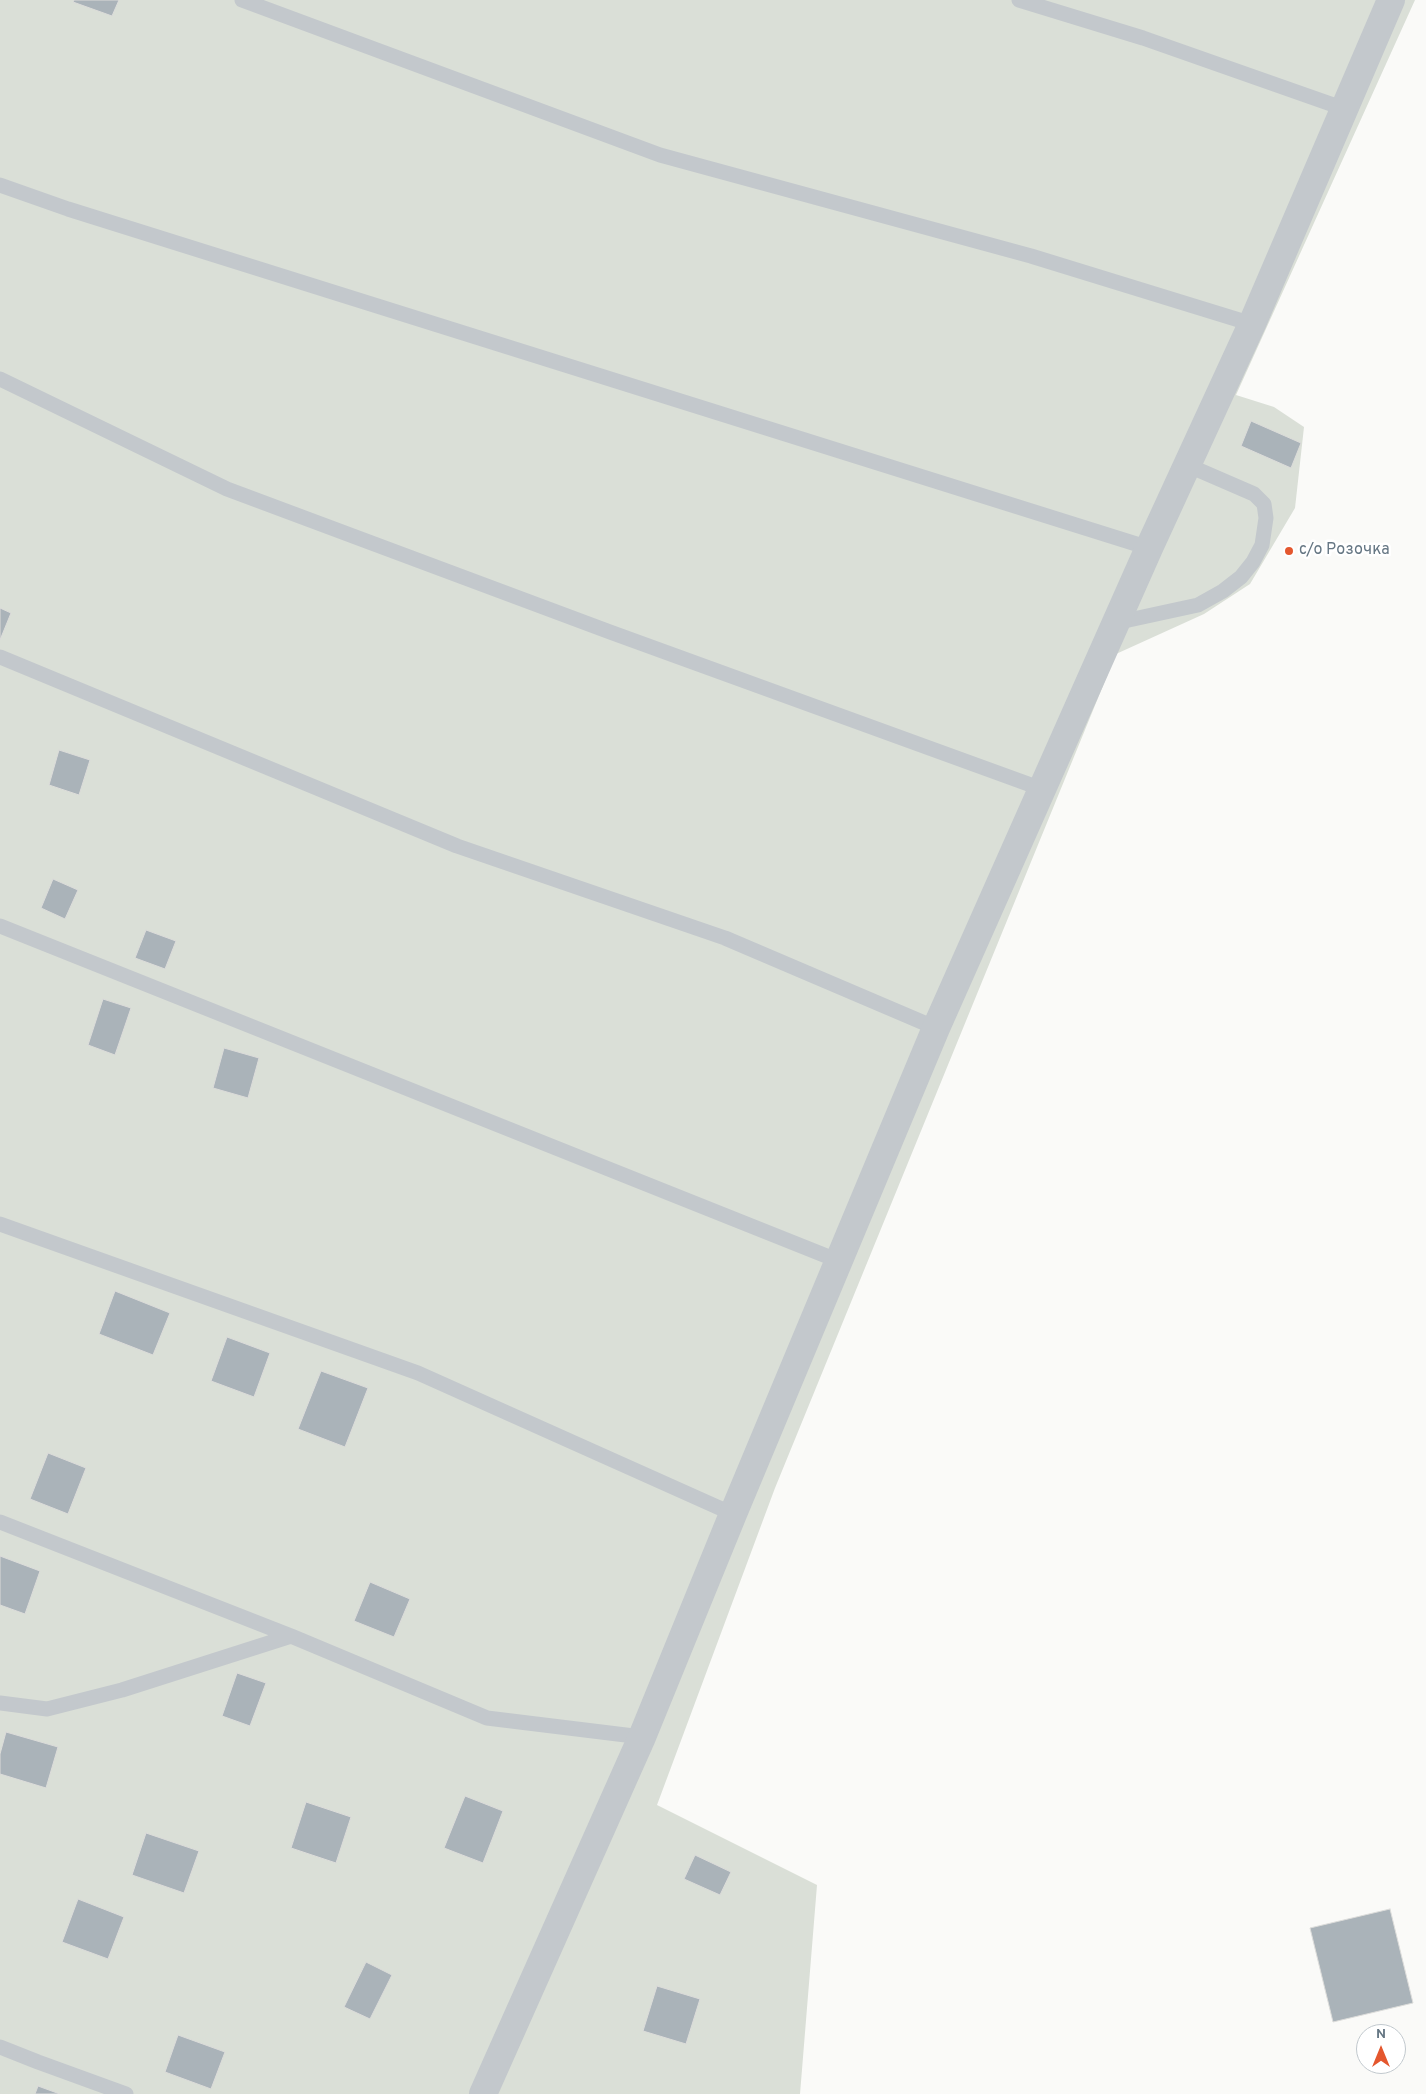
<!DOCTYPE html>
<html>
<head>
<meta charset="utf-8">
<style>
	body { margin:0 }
	#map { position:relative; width:1426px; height:2094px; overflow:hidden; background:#fafaf8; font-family:Overpass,sans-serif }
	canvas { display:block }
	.north { position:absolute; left:1356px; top:2024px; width:50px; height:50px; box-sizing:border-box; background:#fff; border:1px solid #c1c8cd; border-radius:50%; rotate:0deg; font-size:14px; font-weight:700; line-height:20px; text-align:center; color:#657683 }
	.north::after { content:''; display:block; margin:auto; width:18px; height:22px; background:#e4572e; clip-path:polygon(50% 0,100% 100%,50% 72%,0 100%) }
</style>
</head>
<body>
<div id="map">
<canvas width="1426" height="2094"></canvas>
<div class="north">N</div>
</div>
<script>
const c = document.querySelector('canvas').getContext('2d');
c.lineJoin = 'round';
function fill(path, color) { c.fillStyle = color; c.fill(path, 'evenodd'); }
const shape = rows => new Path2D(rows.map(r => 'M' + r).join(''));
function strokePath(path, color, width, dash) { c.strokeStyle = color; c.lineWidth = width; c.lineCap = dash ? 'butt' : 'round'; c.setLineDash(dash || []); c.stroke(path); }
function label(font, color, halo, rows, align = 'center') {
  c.font = font + ' Overpass,sans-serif'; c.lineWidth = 5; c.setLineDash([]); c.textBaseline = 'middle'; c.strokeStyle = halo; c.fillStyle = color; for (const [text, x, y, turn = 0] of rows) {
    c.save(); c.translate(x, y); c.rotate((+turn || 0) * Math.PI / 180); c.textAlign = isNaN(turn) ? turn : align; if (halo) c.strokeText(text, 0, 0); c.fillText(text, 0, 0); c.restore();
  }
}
const green = shape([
	[0,0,1415,0,1236,395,1274,407,1304,427,1295,508,1250,584,1204,614,1116,654,775,1488,657,1805,817,1885,800,2094,0,2094]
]);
const building = shape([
	[74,0,119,0,112,16,73,2,74,0],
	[1251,421,1301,443,1291,468,1241,446,1251,421],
	[0,608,11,613,0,640,0,608],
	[59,750,90,760,79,795,49,785,59,750],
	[53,879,78,890,65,919,41,908,53,879],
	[146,930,176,941,165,969,135,958,146,930],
	[103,999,131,1008,115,1055,88,1045,103,999],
	[224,1048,259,1058,248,1098,213,1088,224,1048],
	[115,1291,170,1313,153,1355,99,1334,115,1291],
	[227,1337,270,1353,254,1397,211,1381,227,1337],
	[321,1371,368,1388,345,1447,298,1429,321,1371],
	[48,1453,86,1468,68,1514,30,1499,48,1453],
	[0,1556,40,1571,25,1614,0,1605,0,1556],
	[370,1582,410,1599,394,1637,354,1621,370,1582],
	[237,1673,266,1683,250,1726,222,1716,237,1673],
	[6,1732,58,1747,46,1788,0,1774,0,1754,6,1732],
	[465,1796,503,1811,483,1863,444,1848,465,1796],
	[306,1802,351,1817,336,1863,291,1848,306,1802],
	[146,1833,199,1851,184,1893,132,1875,146,1833],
	[695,1855,731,1872,720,1895,684,1879,695,1855],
	[78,1899,124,1917,108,1959,62,1942,78,1899],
	[1390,1909,1413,2003,1333,2022,1310,1928,1390,1909],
	[366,1962,392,1975,370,2019,344,2007,366,1962],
	[657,1986,700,1999,686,2044,643,2031,657,1986],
	[178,2035,225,2052,211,2089,165,2072,178,2035],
	[38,2086,60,2094,35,2094,38,2086]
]);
const lane = shape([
	[242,0,660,155,1031,256,1252,324],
	[1019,0,1143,38,1345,109],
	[0,185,68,209,1149,548],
	[0,379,227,489,610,632,1042,789],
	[1115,623,1198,605,1223,591,1241,577,1253,562,1262,545,1266,518,1264,504,1254,494,1187,465],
	[0,657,457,846,725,938,936,1028],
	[0,926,839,1261],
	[0,1224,418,1373,733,1514],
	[0,1522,291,1636,487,1718,642,1737],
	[0,1703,47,1709,122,1690,291,1636],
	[0,2047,38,2062,126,2094]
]);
const street = shape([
	[483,2094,642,1737,733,1514,936,1028,1149,548,1252,324,1391,0]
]);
const markers = [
	[1289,551,5,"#e4572e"]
];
const poiNames = [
	["с/о Розочка",1299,551]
];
fill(green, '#dadfd7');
fill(building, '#aab3b9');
strokePath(building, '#dcdcda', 1);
strokePath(lane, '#c3c8cc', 15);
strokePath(street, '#c3c8cc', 28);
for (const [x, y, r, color] of markers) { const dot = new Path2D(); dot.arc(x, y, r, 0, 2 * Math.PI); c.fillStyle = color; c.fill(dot); strokePath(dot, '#fff', 2); }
label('16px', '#657683', '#fff', poiNames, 'left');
</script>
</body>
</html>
